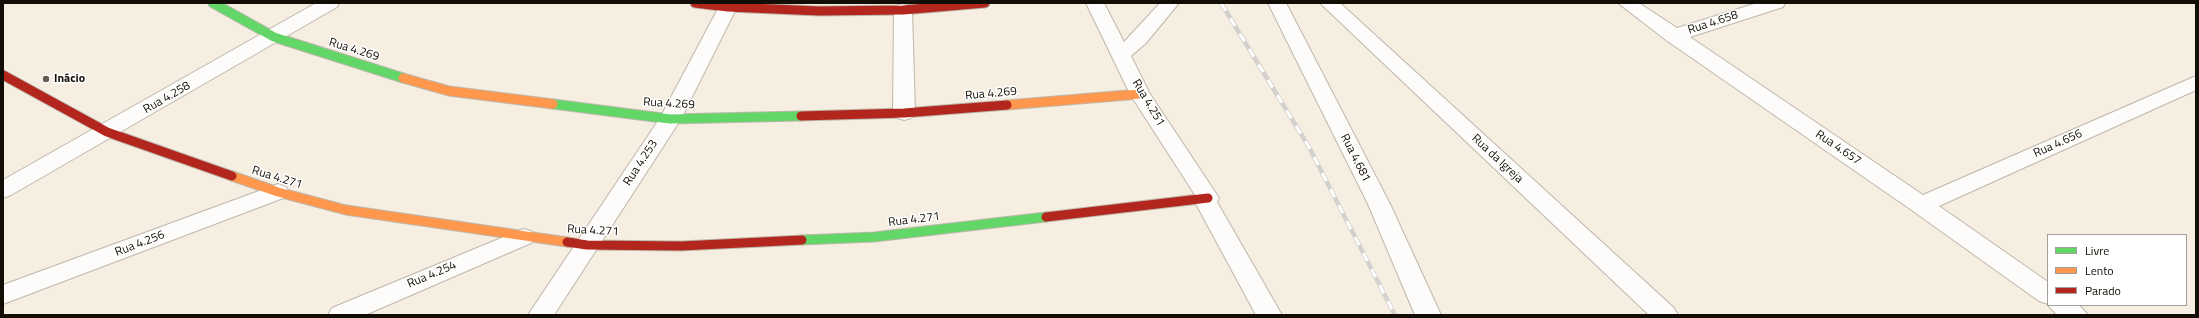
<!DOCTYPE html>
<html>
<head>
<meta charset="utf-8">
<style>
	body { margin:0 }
	#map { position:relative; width:2199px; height:318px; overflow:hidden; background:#f5eee1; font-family:"Titillium Web",sans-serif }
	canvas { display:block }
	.frame { position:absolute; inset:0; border:4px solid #130e05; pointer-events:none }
	.legend { position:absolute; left:2047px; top:234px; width:140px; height:72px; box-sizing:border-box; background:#fff; border:1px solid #a19f9b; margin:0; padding:5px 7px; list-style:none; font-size:12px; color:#130e05 }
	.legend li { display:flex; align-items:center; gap:8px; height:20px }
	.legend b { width:20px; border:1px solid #a19f9b }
</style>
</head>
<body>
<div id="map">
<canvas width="2199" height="318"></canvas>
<div class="frame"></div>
<ul class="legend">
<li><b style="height:5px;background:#63d668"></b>Livre</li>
<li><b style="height:5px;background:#ff974d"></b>Lento</li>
<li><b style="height:5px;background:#b3261e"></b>Parado</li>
</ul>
</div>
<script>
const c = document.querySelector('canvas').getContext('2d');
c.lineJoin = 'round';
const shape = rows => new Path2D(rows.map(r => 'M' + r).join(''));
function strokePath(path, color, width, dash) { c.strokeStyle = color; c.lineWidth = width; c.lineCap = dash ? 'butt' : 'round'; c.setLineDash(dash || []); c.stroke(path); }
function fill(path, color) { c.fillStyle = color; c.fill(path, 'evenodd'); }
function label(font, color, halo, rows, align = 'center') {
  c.font = font + ' "Titillium Web",sans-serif'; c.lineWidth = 3; c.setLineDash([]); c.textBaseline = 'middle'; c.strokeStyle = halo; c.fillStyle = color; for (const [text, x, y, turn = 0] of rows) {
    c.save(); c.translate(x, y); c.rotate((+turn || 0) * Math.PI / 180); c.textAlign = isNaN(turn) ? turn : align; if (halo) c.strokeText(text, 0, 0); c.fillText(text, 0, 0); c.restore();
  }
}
const street = shape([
	[316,3,339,3,337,7,11,195,3,198,3,180,316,3],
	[721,3,739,3,681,119,554,315,528,315,660,118,721,3],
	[1086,3,1104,3,1124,42,1160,3,1179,3,1146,43,1131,56,1150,94,1219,198,1217,202,1282,315,1256,315,1195,202,1197,198,1130,94,1086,3],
	[1268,3,1286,3,1390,204,1441,315,1415,315,1368,204,1268,3],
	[1320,3,1340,3,1674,308,1678,315,1649,315,1320,3],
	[1618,3,1639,3,1677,28,1757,3,1785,3,1783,7,1690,37,1923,195,2196,76,2196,90,1939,206,2048,282,2048,304,2039,301,1913,211,1666,40,1618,3],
	[903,4,910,6,912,10,915,113,911,118,904,120,897,118,893,113,894,10,896,6,903,4],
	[278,184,286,187,289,192,286,197,3,304,3,285,278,184],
	[523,229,531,231,535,237,531,243,365,315,328,315,332,308,523,229],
	[2048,305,2079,305,2088,315,2057,315,2048,305]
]);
const fast = shape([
	[213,3,274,37,403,78],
	[553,104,670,119,801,116],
	[802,240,874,237,1046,217]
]);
const slow = shape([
	[403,78,449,91,553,104],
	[1007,105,1140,94],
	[232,176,278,192,346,210,567,242]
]);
const jam = shape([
	[695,3,728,7,819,11,903,10,985,3],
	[3,75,107,132,232,176],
	[801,116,904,113,1007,105],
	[1046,217,1208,198],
	[567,242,587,245,681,246,802,240]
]);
const rail = shape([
	[1221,3,1309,147,1395,315]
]);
const markers = [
	[46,79,4,"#625c52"]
];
const streetNames = [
	["Rua 4.658",1713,23,-18],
	["Rua 4.269",354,50,17],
	["Rua 4.269",991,94,-5],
	["Rua 4.258",167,98,-30],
	["Rua 4.251",1148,103,59],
	["Rua 4.269",669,104,3],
	["Rua 4.656",2058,144,-24],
	["Rua 4.657",1838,148,34],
	["Rua 4.681",1355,158,63],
	["Rua da Igreja",1497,159,43],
	["Rua 4.253",641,163,-57],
	["Rua 4.271",277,178,17],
	["Rua 4.271",914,220,-7],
	["Rua 4.271",593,231,3],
	["Rua 4.256",140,244,-21],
	["Rua 4.254",432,275,-23]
];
const poiNames = [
	["Inácio",54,79]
];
strokePath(street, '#bdb7ac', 2);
strokePath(fast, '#bdb7ac', 11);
strokePath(slow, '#bdb7ac', 11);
strokePath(jam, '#bdb7ac', 11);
fill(street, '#fefcfa');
strokePath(fast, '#63d668', 9);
strokePath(slow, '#ff974d', 9);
strokePath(jam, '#b3261e', 9);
strokePath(rail, '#d3d0cd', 4.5);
strokePath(rail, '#fff', 3, [9]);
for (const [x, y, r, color] of markers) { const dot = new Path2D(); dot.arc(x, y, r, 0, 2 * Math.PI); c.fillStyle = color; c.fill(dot); strokePath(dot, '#fff', 1.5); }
label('12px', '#130e05', '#fff', streetNames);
label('bold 12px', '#130e05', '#fff', poiNames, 'left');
</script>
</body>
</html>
